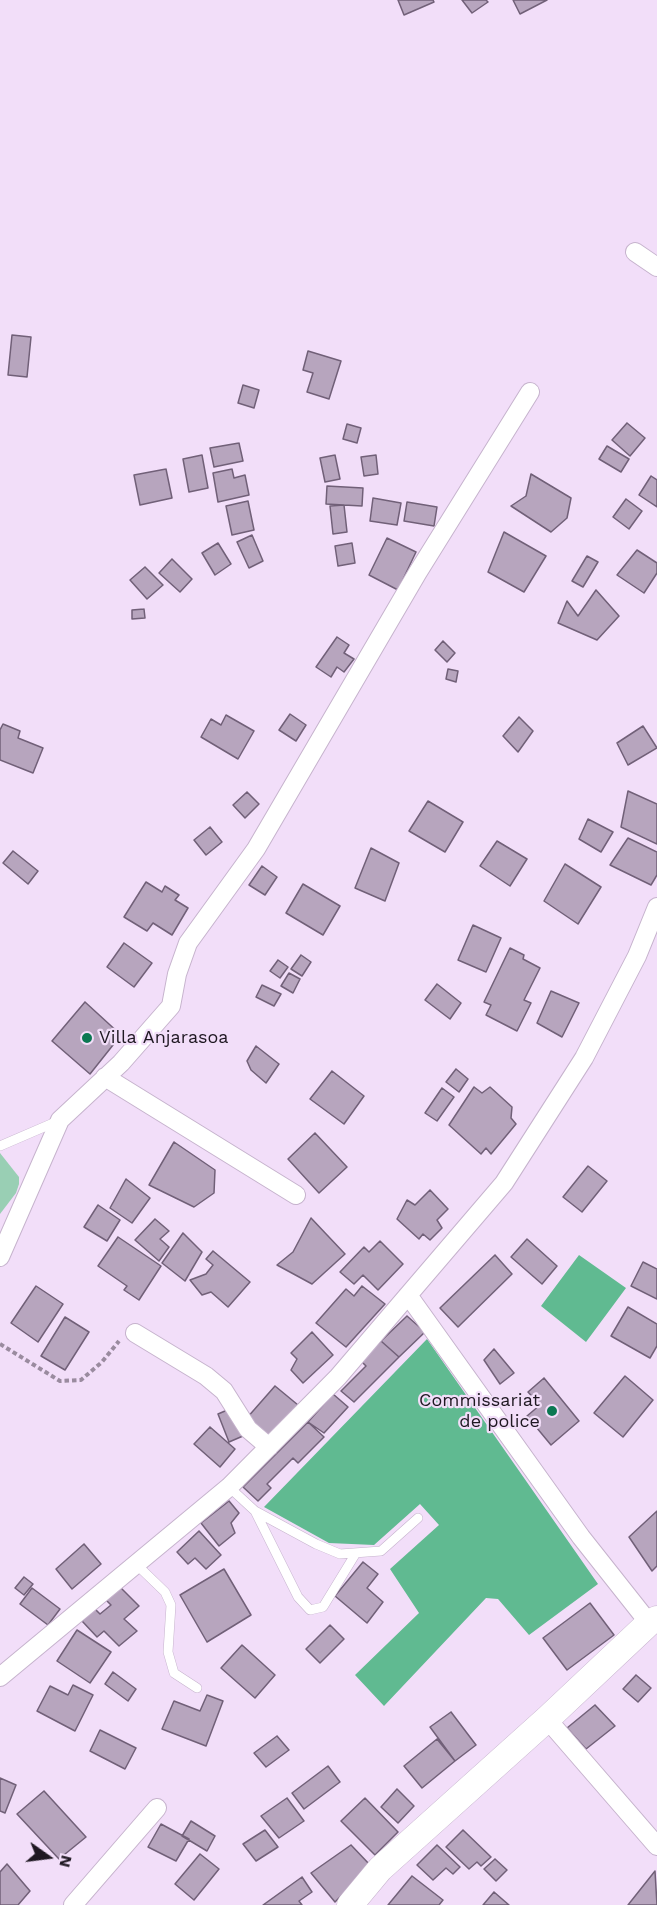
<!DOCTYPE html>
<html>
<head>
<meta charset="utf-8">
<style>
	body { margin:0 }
	#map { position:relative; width:657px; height:1905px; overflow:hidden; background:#f2def9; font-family:"Work Sans",sans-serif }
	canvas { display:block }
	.north { position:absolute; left:18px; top:1827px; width:60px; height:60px; -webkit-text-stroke:4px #f2def9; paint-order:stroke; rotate:104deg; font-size:16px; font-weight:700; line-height:24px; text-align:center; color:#1f1822 }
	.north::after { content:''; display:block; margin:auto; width:21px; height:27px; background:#1f1822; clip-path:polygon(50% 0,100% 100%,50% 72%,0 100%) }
</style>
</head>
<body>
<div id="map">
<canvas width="657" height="1905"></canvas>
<div class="north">N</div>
</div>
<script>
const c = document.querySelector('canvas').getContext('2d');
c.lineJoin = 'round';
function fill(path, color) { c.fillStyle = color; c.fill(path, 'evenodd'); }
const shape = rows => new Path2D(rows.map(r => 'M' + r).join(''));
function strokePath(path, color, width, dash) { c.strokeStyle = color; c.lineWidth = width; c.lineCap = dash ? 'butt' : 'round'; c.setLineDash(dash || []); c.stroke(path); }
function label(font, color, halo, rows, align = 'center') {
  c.font = font + ' "Work Sans",sans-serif'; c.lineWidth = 4.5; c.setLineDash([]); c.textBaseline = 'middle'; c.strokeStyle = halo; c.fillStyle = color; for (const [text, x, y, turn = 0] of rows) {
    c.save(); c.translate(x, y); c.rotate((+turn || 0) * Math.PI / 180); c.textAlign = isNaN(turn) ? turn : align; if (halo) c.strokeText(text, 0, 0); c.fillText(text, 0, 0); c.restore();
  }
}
const green = shape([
	[0,1153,19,1177,19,1184,16,1193,0,1214]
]);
const forest = shape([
	[579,1255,626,1288,586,1342,541,1306],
	[427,1339,598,1584,529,1635,498,1599,486,1598,384,1706,355,1675,419,1613,390,1569,439,1525,420,1504,374,1545,329,1543,264,1507]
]);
const building = shape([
	[398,0,433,0,434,2,404,15,398,0],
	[462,0,486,0,488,2,472,13,462,0],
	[513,0,547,0,520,14,513,0],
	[12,335,31,337,27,377,8,375,12,335],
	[308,351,341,361,329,399,307,392,313,373,303,370,308,351],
	[243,385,259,390,254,408,238,403,243,385],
	[627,423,645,438,630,456,612,440,627,423],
	[347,424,361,428,357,443,343,439,347,424],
	[239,443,243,461,214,467,210,448,239,443],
	[607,446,629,459,621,472,599,459,607,446],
	[202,455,208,488,189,492,183,459,202,455],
	[335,455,340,479,325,482,320,458,335,455],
	[376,455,378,474,364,476,361,457,376,455],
	[166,469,172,498,140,505,134,475,166,469],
	[232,469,234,478,245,475,249,495,218,502,213,473,232,469],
	[531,474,571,498,567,518,551,532,511,506,526,496,531,474],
	[651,476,657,480,657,507,639,495,651,476],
	[327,486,363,488,362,506,326,504,327,486],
	[373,498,401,503,397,525,370,521,373,498],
	[626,499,642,511,629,529,613,517,626,499],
	[248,501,254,530,232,535,226,506,248,501],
	[407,502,437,507,434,526,404,521,407,502],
	[344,505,347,532,333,534,330,506,344,505],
	[504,532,546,556,524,592,488,572,504,532],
	[252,535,263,561,249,568,237,542,252,535],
	[387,538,416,552,398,590,369,575,387,538],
	[218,543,231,564,215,575,202,553,218,543],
	[352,543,355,563,338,566,335,546,352,543],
	[637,550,657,563,657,573,644,593,617,575,637,550],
	[587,556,598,562,583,587,572,581,587,556],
	[172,559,192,579,180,592,159,573,172,559],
	[145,567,163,585,147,599,130,580,145,567],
	[596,590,619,616,597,640,558,623,567,601,578,616,596,590],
	[144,609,145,618,132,619,132,610,144,609],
	[337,637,349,645,344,653,354,659,344,672,337,667,331,677,316,667,337,637],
	[443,641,455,653,447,662,435,650,443,641],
	[448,669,458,671,456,682,446,679,448,669],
	[290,714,306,725,296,741,279,730,290,714],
	[226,715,254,731,238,759,201,737,211,719,221,725,226,715],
	[519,717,533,731,518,752,503,736,519,717],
	[3,724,20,731,18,738,43,748,33,773,0,760,0,730,3,724],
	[643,726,657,748,628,765,617,743,643,726],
	[628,791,657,804,657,844,621,827,628,791],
	[247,792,259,804,245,818,233,805,247,792],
	[428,801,463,822,445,852,409,831,428,801],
	[588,819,613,832,601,852,579,839,588,819],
	[210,827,222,842,206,855,194,840,210,827],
	[628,838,657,852,657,875,651,885,610,865,628,838],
	[497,841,527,859,510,886,480,866,497,841],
	[371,848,399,863,385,901,355,888,371,848],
	[13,851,38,871,28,884,3,863,13,851],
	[565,864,601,887,578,924,544,901,565,864],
	[262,866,277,877,265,895,249,885,262,866],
	[146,882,162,892,165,886,179,895,175,900,188,908,172,935,153,923,147,931,124,917,146,882],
	[303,884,340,906,323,935,286,913,303,884],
	[473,925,501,938,486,972,458,960,473,925],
	[124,943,152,963,134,987,107,967,124,943],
	[510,948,524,955,523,959,540,968,524,1000,531,1003,517,1031,486,1015,491,1005,484,1002,510,948],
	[301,955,311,962,302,976,291,969,301,955],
	[278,960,288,967,280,978,270,971,278,960],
	[289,973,300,979,293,993,281,986,289,973],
	[437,984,461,1003,450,1019,425,1000,437,984],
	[262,985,281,994,274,1006,256,997,262,985],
	[551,991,579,1003,562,1037,537,1023,551,991],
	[85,1002,121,1035,90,1074,52,1041,85,1002],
	[256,1046,279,1064,266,1083,251,1070,247,1061,256,1046],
	[456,1069,468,1079,459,1092,446,1082,456,1069],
	[332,1071,364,1096,344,1124,310,1099,332,1071],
	[474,1087,482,1093,490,1087,512,1107,511,1118,516,1124,491,1154,486,1148,481,1154,449,1125,474,1087],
	[442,1088,454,1097,437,1121,425,1113,442,1088],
	[315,1133,347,1167,319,1193,288,1159,315,1133],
	[174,1142,215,1170,214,1193,194,1207,149,1185,174,1142],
	[588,1166,607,1181,582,1212,563,1197,588,1166],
	[126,1179,150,1198,132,1223,110,1208,126,1179],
	[430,1190,448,1209,437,1220,442,1228,430,1240,423,1234,419,1239,397,1219,407,1200,415,1205,430,1190],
	[98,1205,120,1220,107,1241,84,1227,98,1205],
	[311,1218,345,1254,312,1284,277,1265,293,1252,311,1218],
	[155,1219,169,1231,160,1239,169,1247,159,1261,135,1240,155,1219],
	[183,1233,202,1252,185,1281,162,1263,183,1233],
	[118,1237,161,1266,139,1300,124,1290,127,1286,98,1266,118,1237],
	[527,1239,557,1266,542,1284,511,1257,527,1239],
	[380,1241,403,1264,378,1290,363,1275,354,1284,340,1272,364,1247,369,1252,380,1241],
	[213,1251,250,1282,228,1307,211,1292,202,1295,190,1280,206,1274,213,1265,206,1259,213,1251],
	[495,1255,512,1274,458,1327,440,1308,495,1255],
	[643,1262,657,1269,657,1299,631,1286,643,1262],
	[36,1286,63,1304,38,1342,11,1323,36,1286],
	[362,1286,385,1304,346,1347,316,1323,346,1289,354,1296,362,1286],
	[628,1307,657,1324,657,1346,650,1358,611,1336,628,1307],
	[407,1316,425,1332,399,1357,381,1341,407,1316],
	[65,1317,89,1332,65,1370,41,1356,65,1317],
	[312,1332,333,1355,303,1383,291,1370,297,1359,291,1353,312,1332],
	[381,1341,399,1357,354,1402,341,1391,366,1366,361,1361,381,1341],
	[494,1349,514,1373,500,1384,484,1360,494,1349],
	[625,1376,653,1400,623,1437,594,1413,625,1376],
	[544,1378,579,1421,551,1445,527,1416,540,1405,528,1392,544,1378],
	[275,1386,298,1405,270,1437,246,1419,275,1386],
	[333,1394,348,1407,324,1433,308,1422,333,1394],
	[232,1408,243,1436,229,1442,218,1414,232,1408],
	[308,1422,324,1437,298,1463,293,1458,267,1484,271,1488,258,1501,243,1487,308,1422],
	[210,1427,235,1449,220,1467,194,1444,210,1427],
	[229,1501,239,1513,231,1523,235,1533,219,1546,201,1523,229,1501],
	[657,1511,657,1566,652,1571,629,1537,657,1511],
	[199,1531,221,1555,206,1569,195,1558,188,1564,177,1552,199,1531],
	[84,1544,101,1564,72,1589,56,1569,84,1544],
	[363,1562,378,1574,367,1588,383,1602,367,1623,335,1596,363,1562],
	[224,1569,251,1615,207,1642,180,1595,224,1569],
	[24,1577,33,1584,24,1595,15,1588,24,1577],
	[120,1587,139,1606,124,1619,137,1631,119,1646,104,1631,97,1637,82,1621,95,1609,100,1614,111,1605,106,1600,120,1587],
	[32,1588,60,1609,48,1625,20,1604,32,1588],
	[590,1603,614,1635,567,1670,543,1638,590,1603],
	[330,1625,344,1639,320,1663,306,1649,330,1625],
	[77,1630,111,1652,90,1683,57,1661,77,1630],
	[242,1645,275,1675,255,1698,221,1668,242,1645],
	[113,1672,136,1689,128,1701,105,1684,113,1672],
	[636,1675,651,1688,638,1702,623,1689,636,1675],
	[73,1685,93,1695,75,1731,37,1711,50,1686,68,1695,73,1685],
	[207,1695,223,1701,206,1746,162,1729,174,1701,200,1711,207,1695],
	[595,1705,615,1726,586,1749,567,1728,595,1705],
	[451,1712,476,1745,455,1761,430,1727,451,1712],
	[100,1730,136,1748,125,1769,90,1751,100,1730],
	[277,1736,289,1750,266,1767,254,1753,277,1736],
	[437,1739,455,1761,422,1788,404,1766,437,1739],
	[328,1766,340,1782,304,1809,292,1793,328,1766],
	[0,1778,16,1785,5,1813,0,1811,0,1778],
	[397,1789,414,1806,398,1823,381,1807,397,1789],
	[44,1791,86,1837,59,1859,17,1814,44,1791],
	[287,1798,304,1821,279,1838,261,1816,287,1798],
	[365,1798,398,1832,375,1855,341,1821,365,1798],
	[191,1821,215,1836,207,1851,182,1836,191,1821],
	[161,1824,189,1839,176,1861,148,1847,161,1824],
	[265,1830,278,1847,256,1861,243,1844,265,1830],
	[463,1830,491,1857,481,1866,477,1862,469,1869,446,1847,463,1830],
	[351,1845,371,1866,335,1902,311,1873,351,1845],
	[437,1845,460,1867,453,1874,446,1868,433,1880,417,1865,437,1845],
	[200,1854,219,1869,194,1900,175,1884,200,1854],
	[495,1859,507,1870,496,1881,484,1869,495,1859],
	[7,1864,30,1891,18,1905,0,1905,0,1872,7,1864],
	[655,1871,657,1905,628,1905,655,1871],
	[412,1876,443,1900,439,1905,388,1905,412,1876],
	[302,1877,312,1892,299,1901,302,1905,263,1905,302,1877],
	[494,1892,509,1905,483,1905,494,1892]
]);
const path = shape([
	[0,1344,60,1381,81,1380,102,1362,119,1341]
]);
const lane = shape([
	[0,1146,58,1121],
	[229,1487,255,1511,316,1544,340,1554,381,1551,418,1518],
	[255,1511,298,1597,310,1610,323,1607,356,1553],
	[137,1565,165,1592,171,1605,168,1652,174,1673,197,1688]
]);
const street = shape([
	[635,252,657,267],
	[105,1077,296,1195],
	[0,1257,60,1120,121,1063,171,1006,177,974,188,943,256,849,418,572,530,392],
	[408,1295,581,1537,649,1623],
	[135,1333,206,1376,224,1391,248,1429,269,1447],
	[0,1677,229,1487,338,1377,504,1183,584,1058,637,956,657,907],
	[547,1719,657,1846],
	[73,1905,157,1808]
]);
const secondary = shape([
	[350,1905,380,1869,547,1719,649,1623,657,1619]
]);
const markers = [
	[87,1038,6,"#0b7852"],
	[552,1411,6,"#0b7852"]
];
const poiNames = [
	["Villa Anjarasoa",99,1038],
	["Commissariat",540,1401,"right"],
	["de police",540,1422,"right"]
];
fill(green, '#99cfb4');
fill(forest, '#60ba91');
fill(building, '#b7a5be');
strokePath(building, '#716078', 1.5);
strokePath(lane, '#c6b3cd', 10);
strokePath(street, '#c6b3cd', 20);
strokePath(secondary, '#c6b3cd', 27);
strokePath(path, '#9a8b9f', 4, [4.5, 3]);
strokePath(lane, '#fff', 9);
strokePath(street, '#fff', 18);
strokePath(secondary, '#fff', 26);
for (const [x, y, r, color] of markers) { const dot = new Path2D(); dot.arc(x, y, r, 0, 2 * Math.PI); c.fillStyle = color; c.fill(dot); strokePath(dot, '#f2def9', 2); }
label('18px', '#1f1822', '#f2def9', poiNames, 'left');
</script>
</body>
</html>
